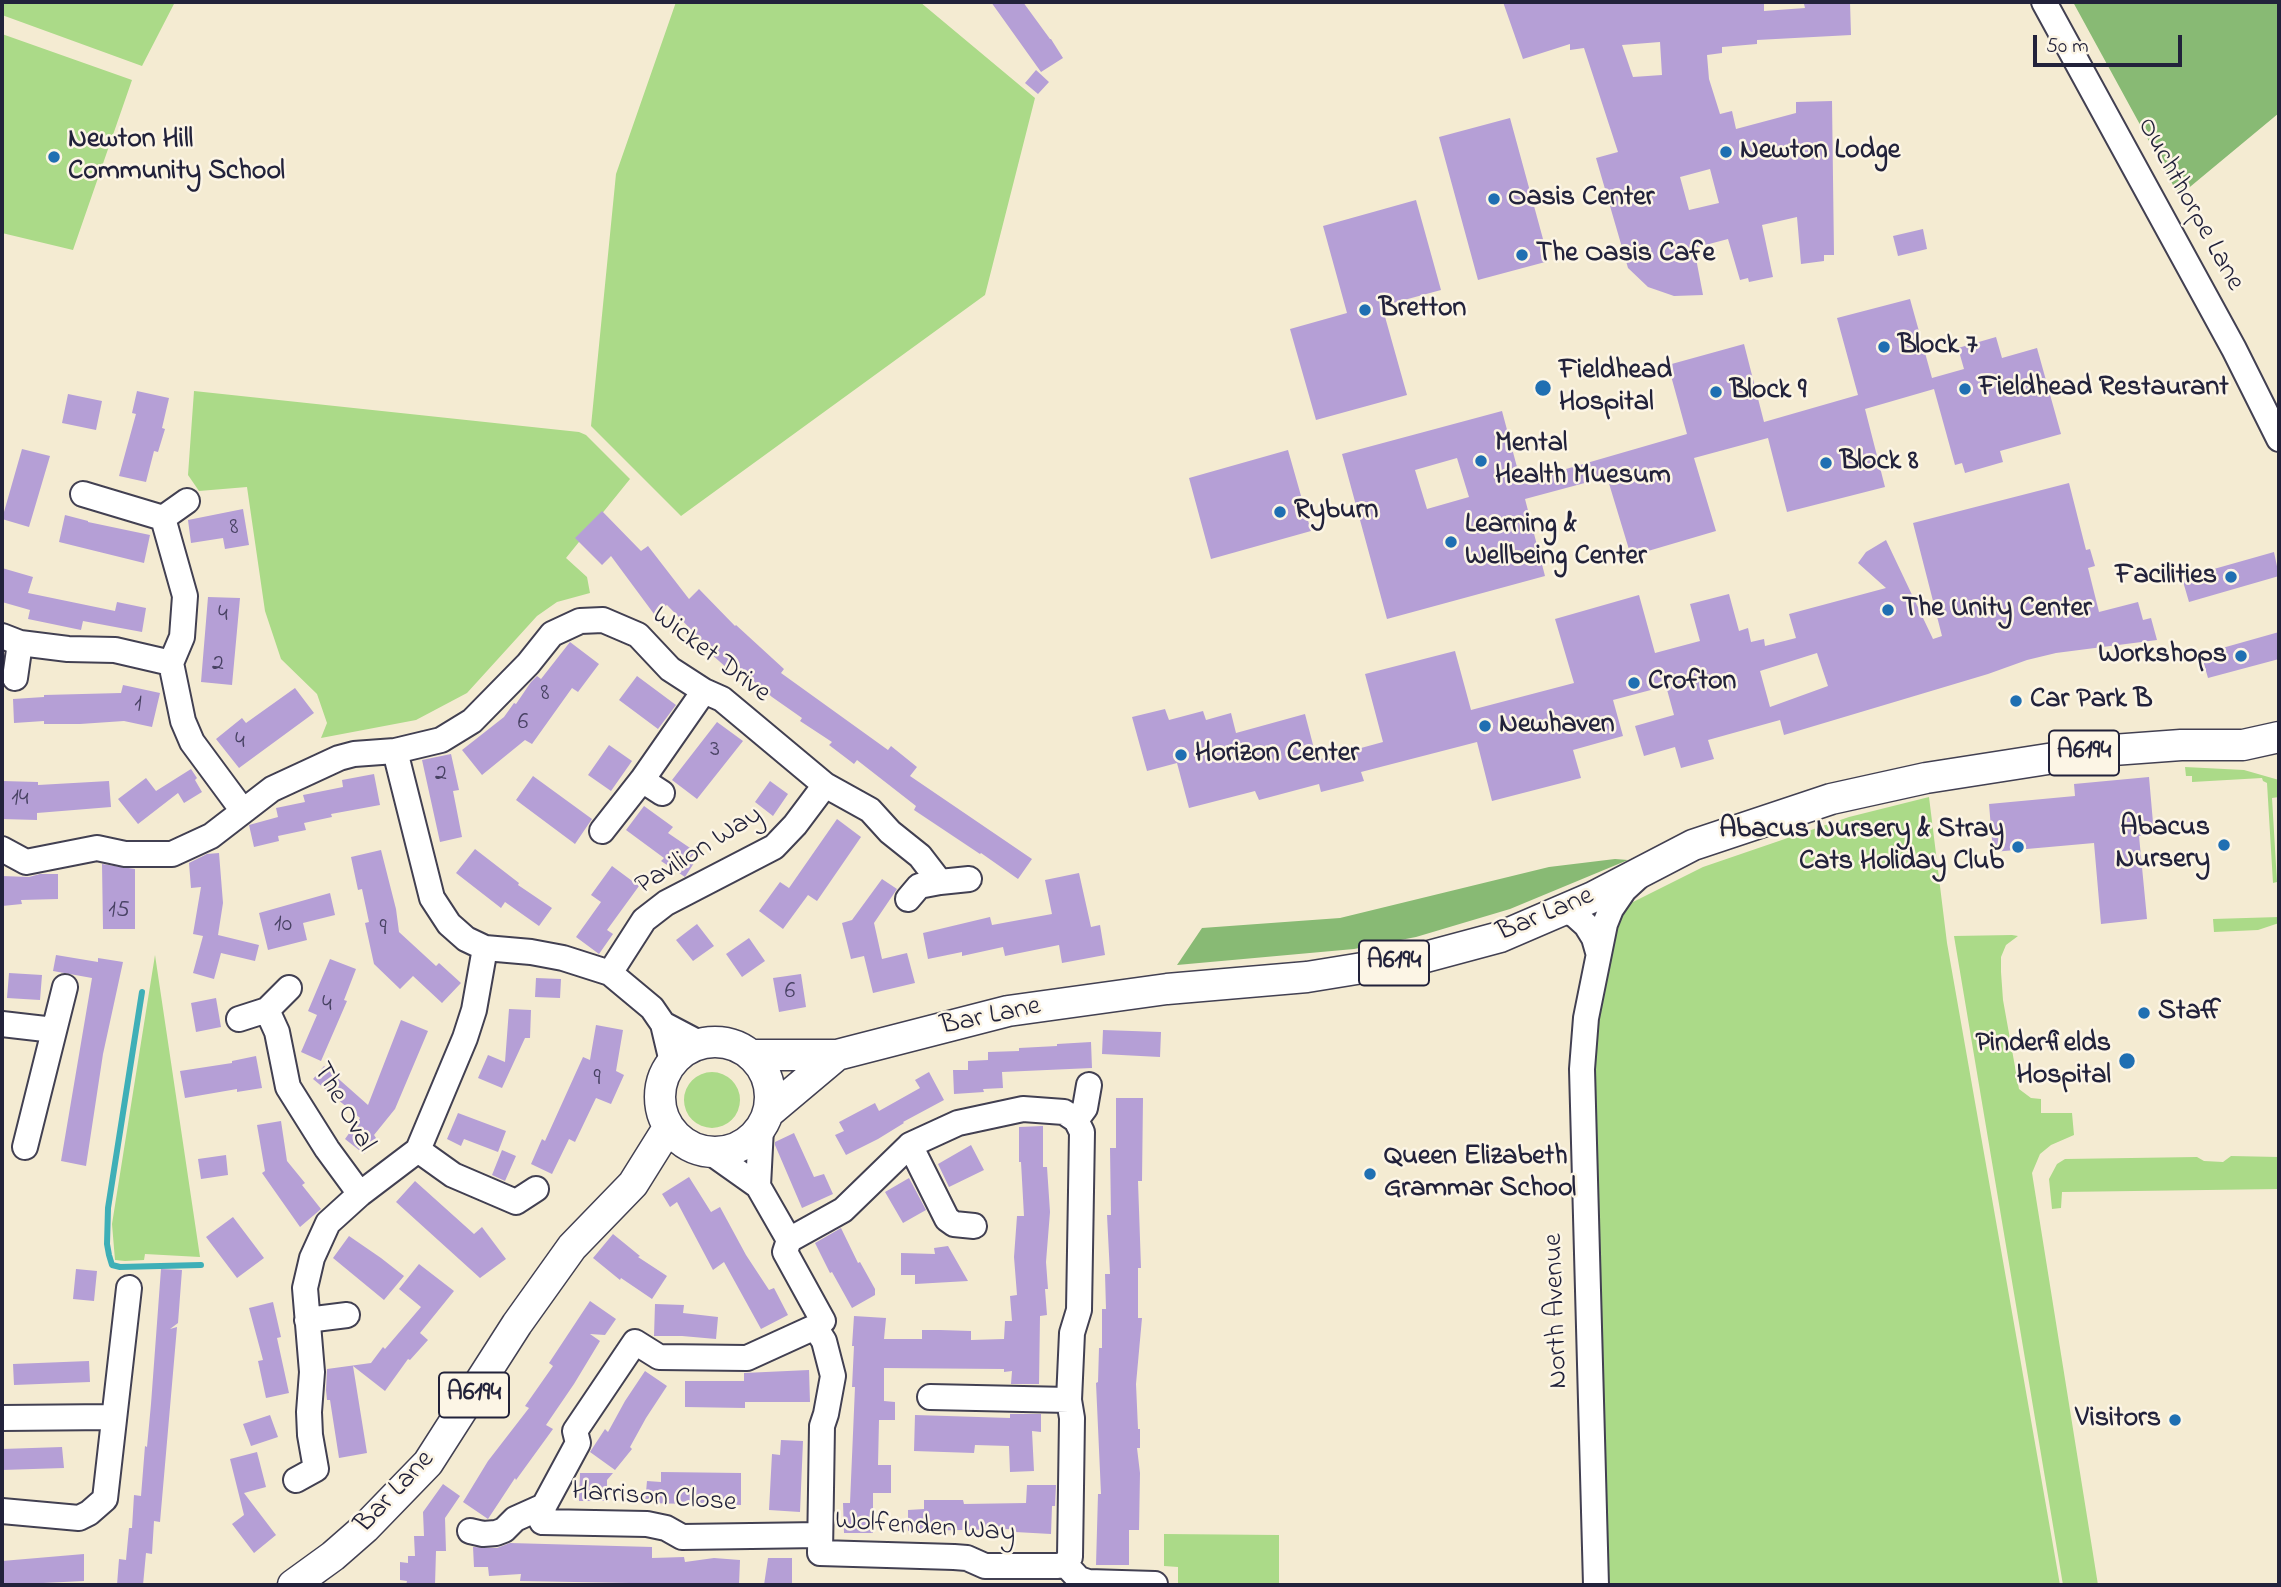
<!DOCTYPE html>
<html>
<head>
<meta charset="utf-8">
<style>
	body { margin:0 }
	#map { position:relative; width:2281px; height:1587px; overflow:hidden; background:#f4ebd2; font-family:"Indie Flower",sans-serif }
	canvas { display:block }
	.frame { position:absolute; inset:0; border:4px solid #22223b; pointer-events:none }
	.scale { position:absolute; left:2033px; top:35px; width:149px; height:32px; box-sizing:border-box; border:4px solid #22223b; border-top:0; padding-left:9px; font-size:21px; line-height:24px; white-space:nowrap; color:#22223b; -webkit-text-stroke:5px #fcf5e5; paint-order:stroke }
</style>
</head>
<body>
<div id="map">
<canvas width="2281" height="1587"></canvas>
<div class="frame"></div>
<div class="scale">50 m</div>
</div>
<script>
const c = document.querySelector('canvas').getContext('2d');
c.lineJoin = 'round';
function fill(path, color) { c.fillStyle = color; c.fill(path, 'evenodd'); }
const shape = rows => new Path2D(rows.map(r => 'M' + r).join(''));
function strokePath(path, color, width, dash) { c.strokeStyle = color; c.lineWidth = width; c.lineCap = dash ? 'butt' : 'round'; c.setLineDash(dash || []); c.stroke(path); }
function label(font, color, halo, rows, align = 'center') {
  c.font = font + ' "Indie Flower",sans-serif'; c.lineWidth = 5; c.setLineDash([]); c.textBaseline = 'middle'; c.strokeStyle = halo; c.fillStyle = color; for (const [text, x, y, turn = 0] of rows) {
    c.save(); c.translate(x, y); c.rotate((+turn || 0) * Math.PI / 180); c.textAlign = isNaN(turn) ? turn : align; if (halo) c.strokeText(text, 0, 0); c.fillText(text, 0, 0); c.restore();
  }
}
const green = shape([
	[2,2,175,2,142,66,2,15],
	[676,2,920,2,1035,98,985,295,681,516,591,426,616,174],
	[2,34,132,80,73,250,2,233],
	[194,391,579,432,586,435,630,479,566,558,587,577,590,593,557,602,537,616,467,693,416,720,321,738,327,723,317,694,281,659,265,611,247,487,199,491,188,475],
	[2185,767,2244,770,2279,780,2279,797,2272,798,2277,882,2273,883,2267,783,2263,781,2262,778,2192,782,2192,776,2186,776],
	[1929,797,1947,943,2060,1585,1608,1585,1593,1041,1600,973,1623,907,1703,867,1849,817],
	[2279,917,2279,923,2258,930,2214,932,2213,919],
	[2012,935,2018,936,2006,945,2001,957,2001,972,2003,1000,2019,1089,2031,1098,2041,1099,2041,1113,2072,1113,2074,1135,2051,1145,2040,1154,2032,1173,2098,1585,2063,1585,1954,936],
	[155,955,200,1257,145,1254,144,1260,125,1261,115,1260,112,1224],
	'684 1100a28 28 0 1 1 56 0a28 28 0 1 1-56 0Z',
	[2231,1156,2279,1157,2279,1189,2062,1192,2061,1208,2052,1209,2049,1179,2057,1164,2065,1159,2197,1157,2204,1161,2223,1162],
	[1164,1534,1279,1535,1279,1585,1178,1585,1178,1567,1164,1566]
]);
const forest = shape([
	[2073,2,2279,2,2279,113,2179,196],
	[1615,859,1628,860,1510,909,1416,937,1354,949,1177,965,1202,928,1340,918,1549,867]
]);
const stream = shape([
	[142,992,108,1208,107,1244,109,1255,112,1265,120,1267,201,1265]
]);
const building = shape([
	[991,2,1023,2,1050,39,1051,39,1063,58,1041,72],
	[1503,2,1764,2,1764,11,1805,8,1804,4,1850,2,1851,35,1757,40,1757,44,1722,47,1722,53,1707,55,1709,79,1720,114,1732,111,1736,129,1796,113,1796,102,1832,101,1834,255,1824,255,1824,261,1801,264,1797,217,1762,225,1773,277,1749,282,1748,278,1740,280,1728,239,1694,248,1703,295,1674,296,1648,287,1628,268,1596,158,1618,152,1584,48,1570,50,1570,44,1523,59],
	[1660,42,1662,75,1633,77,1622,45],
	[1710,169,1719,203,1689,210,1680,177],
	[1036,70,1049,82,1038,94,1025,83],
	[1510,118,1549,261,1478,280,1439,137],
	[1416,200,1441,290,1382,306,1407,395,1316,420,1290,329,1347,313,1323,226],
	[1923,229,1927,249,1898,256,1893,236],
	[1910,299,1932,378,1964,369,1958,348,1996,337,2002,358,2037,348,2061,434,2000,451,2003,462,1965,473,1962,463,1955,465,1934,389,1865,409,1885,487,1787,512,1768,438,1694,458,1716,531,1631,556,1607,477,1525,499,1545,576,1387,619,1342,454,1502,411,1521,482,1687,434,1668,365,1744,344,1764,422,1858,395,1837,318],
	[1457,458,1469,497,1427,509,1415,470],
	[137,391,169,398,162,428,165,429,158,452,154,451,146,482,119,476,136,414,132,413],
	[68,394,102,401,96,430,62,423],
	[22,449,50,456,29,527,2,519],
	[1288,450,1311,531,1211,559,1189,478],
	[2069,483,2086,550,2090,549,2095,566,2088,568,2099,612,2138,602,2143,620,2151,618,2157,640,2056,653,2027,660,1988,674,1784,735,1780,720,1708,740,1714,759,1681,768,1675,747,1644,756,1635,726,1674,715,1666,686,1613,700,1623,736,1573,750,1581,778,1492,801,1477,742,1361,772,1364,781,1321,792,1319,784,1259,800,1255,791,1189,808,1177,763,1147,771,1132,717,1165,709,1169,720,1203,711,1206,720,1231,713,1236,733,1305,714,1317,760,1383,742,1365,674,1455,651,1471,710,1574,683,1555,619,1639,595,1655,653,1700,641,1690,604,1729,594,1739,631,1748,628,1751,642,1764,639,1765,646,1796,638,1789,614,1886,588,1858,563,1866,552,1886,540,1933,639,1942,636,1913,523],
	[1817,653,1828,686,1770,707,1760,671],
	[243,509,249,545,225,549,223,538,191,543,188,520],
	[602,511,641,551,648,546,689,599,699,589,735,626,736,625,784,669,781,673,888,750,891,746,917,767,910,776,1032,859,1018,879,981,853,980,854,914,810,916,806,857,760,854,764,829,745,832,742,800,721,802,718,772,697,733,663,728,669,710,653,712,651,667,605,654,614,611,556,602,565,575,538],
	[65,515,88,521,88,522,150,535,144,563,59,542],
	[2274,552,2279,576,2189,602,2182,578],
	[2,568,33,577,28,593,115,611,117,602,146,608,142,632,83,621,81,630,28,619,30,610,2,602],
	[208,597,240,598,232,685,201,682],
	[2279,632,2279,659,2208,678,2201,654],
	[570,642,599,664,578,692,572,688,532,744,525,740,482,775,462,750,504,717,514,703,516,704,531,682,537,676,541,679],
	[637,676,676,705,658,729,619,700],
	[123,685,160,693,152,727,124,721,80,724,44,724,44,721,14,723,13,699,44,697,44,695,121,693],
	[295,688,314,713,239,768,216,739,242,718,246,723],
	[717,722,743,741,697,799,672,780],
	[609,745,632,761,611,791,588,775],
	[451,754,459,790,453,791,462,837,440,842,422,760],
	[191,769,197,778,195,780,202,792,184,803,178,793,138,824,118,799,146,778,156,791],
	[374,774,380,805,331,814,332,817,304,823,306,830,278,836,279,841,254,847,249,825,278,817,276,808,305,802,303,795,343,787,342,780],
	[533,776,592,819,575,844,516,800],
	[2149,777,2154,834,2139,836,2147,919,2101,924,2094,843,1993,852,1989,804,2075,796,2074,784],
	[2,781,38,782,38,785,109,781,111,807,37,813,37,820,2,819],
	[770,781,788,794,773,816,755,802],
	[644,806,673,827,668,833,696,852,690,858,694,863,685,877,661,861,664,858,626,830],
	[837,819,861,837,817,901,808,895,783,929,759,911,780,882,789,888],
	[475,849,519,883,518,885,552,908,539,926,505,902,501,908,456,873],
	[381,850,396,909,399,932,436,966,439,963,461,983,442,1003,413,976,400,989,374,964,365,923,369,922,362,889,358,890,351,857],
	[219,853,223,903,218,935,259,945,255,961,221,953,214,979,193,973,203,936,193,934,201,887,191,888,189,863,207,854],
	[102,864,135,869,135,929,103,929],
	[612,866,639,886,607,930,613,934,599,954,576,937,601,902,591,895],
	[1079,873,1091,927,1100,925,1105,955,1062,963,1059,945,1005,956,1003,947,962,956,962,952,928,959,923,933,990,917,992,925,1052,914,1045,880],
	[40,874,58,874,58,899,21,900,22,904,2,906,2,876,29,877],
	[882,879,897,889,874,923,882,959,907,953,915,983,873,993,864,956,851,959,842,923,852,920],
	[330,893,335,915,303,923,307,940,268,950,259,913],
	[697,924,714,946,693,961,676,940],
	[749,938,765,961,742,977,726,954],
	[56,955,98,962,98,958,123,962,103,1054,86,1166,61,1161,92,978,53,971],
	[330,959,356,969,344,1000,347,1001,321,1061,301,1052,317,1015,308,1011],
	[9,973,42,975,40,1000,7,998],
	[801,974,806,1007,779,1012,773,978],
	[536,978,561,979,560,998,535,997],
	[216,998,221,1027,196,1032,191,1003],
	[509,1009,531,1010,530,1038,525,1038,502,1088,478,1078,488,1055,505,1062],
	[401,1020,428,1031,395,1109,374,1135,376,1138,364,1154,345,1139,360,1118,313,1079,324,1066,368,1105],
	[596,1025,623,1030,616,1071,624,1075,611,1104,596,1098,575,1142,569,1139,552,1174,531,1164,542,1139,545,1141,583,1057,590,1060],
	[1103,1030,1161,1032,1160,1057,1102,1054],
	[1091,1042,1092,1068,1002,1072,1003,1088,983,1089,984,1092,954,1094,953,1070,968,1070,968,1061,988,1060,988,1052,1019,1051,1019,1048,1057,1046,1057,1044],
	[256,1056,262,1088,237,1092,237,1089,185,1098,180,1071,232,1063,232,1061],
	[929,1072,944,1100,903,1122,904,1123,878,1139,846,1155,835,1135,844,1131,839,1122,875,1103,879,1111,920,1088,915,1080],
	[1116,1098,1143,1098,1142,1181,1138,1181,1141,1268,1138,1268,1138,1318,1142,1318,1136,1384,1138,1429,1140,1429,1140,1448,1137,1448,1140,1473,1139,1530,1129,1530,1129,1565,1096,1565,1098,1494,1101,1494,1096,1383,1098,1382,1099,1348,1102,1348,1102,1309,1106,1309,1105,1274,1110,1274,1107,1215,1111,1215,1110,1148,1116,1148],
	[458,1113,506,1131,498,1152,464,1139,461,1146,447,1139],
	[281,1121,287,1161,305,1183,302,1185,321,1209,300,1227,262,1173,265,1171,257,1125],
	[1043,1126,1043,1167,1047,1167,1050,1212,1046,1262,1048,1289,1045,1289,1047,1315,1040,1316,1039,1384,1011,1384,1012,1371,1004,1372,1004,1369,884,1368,884,1401,895,1402,895,1420,879,1420,878,1465,891,1465,891,1493,873,1493,873,1533,844,1533,843,1503,850,1503,855,1387,852,1387,854,1346,852,1346,854,1316,886,1318,884,1339,922,1339,922,1330,940,1330,971,1331,971,1340,1004,1339,1005,1321,1012,1321,1010,1296,1017,1295,1014,1257,1017,1216,1024,1216,1021,1162,1019,1162,1019,1127],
	[794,1133,814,1177,824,1174,833,1194,802,1208,775,1145,775,1142],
	[971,1145,984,1170,949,1187,938,1164],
	[502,1150,516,1156,505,1181,492,1175],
	[226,1155,228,1175,201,1179,198,1159],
	[689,1177,711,1212,720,1207,746,1255,769,1290,774,1288,788,1315,761,1329,724,1262,713,1270,677,1202,670,1207,662,1194],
	[909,1178,926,1210,903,1223,885,1192],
	[415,1181,474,1234,482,1227,506,1259,480,1278,396,1202],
	[233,1217,264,1258,237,1278,206,1237],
	[841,1228,858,1263,860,1262,875,1289,875,1295,852,1308,832,1272,830,1273,815,1243],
	[613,1234,640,1256,638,1257,667,1276,652,1299,621,1278,620,1280,593,1258],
	[349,1236,381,1258,404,1276,384,1300,333,1258],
	[948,1246,968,1281,915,1284,915,1275,901,1275,901,1253,935,1254,934,1248],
	[419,1264,454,1291,420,1333,428,1340,410,1360,408,1359,385,1391,353,1366,367,1453,339,1458,330,1400,327,1400,326,1390,327,1369,371,1363,383,1347,385,1349,421,1307,399,1289],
	[76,1269,97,1271,94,1301,73,1299],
	[161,1269,182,1270,178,1323,170,1329,177,1327,160,1522,154,1521,152,1554,146,1553,143,1585,117,1585,119,1559,126,1560,129,1528,132,1528,134,1495,141,1496,145,1446,147,1447,151,1404],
	[590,1301,616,1319,605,1335,590,1334,600,1341,574,1384,546,1425,553,1429,516,1480,515,1478,488,1519,463,1502,488,1461,529,1408,525,1406,553,1366,549,1363],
	[273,1302,281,1337,277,1338,289,1393,266,1398,258,1361,263,1360,249,1308],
	[655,1304,684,1305,683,1313,718,1317,716,1339,682,1336,654,1336],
	[89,1361,90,1382,14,1385,13,1364],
	[809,1370,810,1402,745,1402,745,1408,685,1407,685,1381,744,1381,744,1373],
	[645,1371,667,1386,646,1418,630,1447,632,1449,615,1470,590,1452,605,1429,608,1432,625,1401],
	[1010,1414,1041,1414,1041,1432,1032,1431,1034,1471,1010,1472,1009,1446,975,1445,974,1453,914,1451,915,1415,1010,1418],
	[270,1415,278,1437,251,1446,243,1424],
	[781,1440,803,1441,800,1512,769,1510,772,1454,780,1455],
	[62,1447,64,1468,2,1470,2,1449],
	[257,1452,266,1487,244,1493,276,1535,254,1553,232,1524,244,1515,230,1459],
	[661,1472,741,1473,741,1505,645,1503,647,1481,661,1482],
	[580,1473,613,1473,607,1480,607,1501,579,1501],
	[443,1484,460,1496,445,1518,446,1551,436,1551,435,1585,406,1585,407,1581,400,1580,400,1562,408,1563,408,1556,415,1556,414,1536,424,1536,423,1512],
	[1027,1485,1056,1485,1055,1506,1052,1506,1051,1534,1015,1532,1015,1529,908,1531,908,1510,924,1509,924,1500,963,1500,964,1504,1026,1503],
	[510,1543,652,1547,652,1558,684,1557,685,1562,714,1558,740,1560,739,1585,520,1581,521,1574,489,1576,488,1567,474,1567,473,1547,497,1548],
	[84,1554,84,1581,2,1585,2,1561],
	[768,1558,792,1558,792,1585,764,1585]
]);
const minor = shape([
	[2044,2,2234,349,2279,439],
	[83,494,163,518,187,501],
	[163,518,185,596,182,637,171,663,183,721,192,742,243,811],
	[2,636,20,643,68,649,115,650,171,663],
	[15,678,20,643],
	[395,751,432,898,449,924,466,939,485,948,531,952,563,958,610,973,652,1008,663,1024,672,1062],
	[642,780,662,793],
	[602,831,642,780,704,691],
	[2,849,26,862,97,848,125,854,172,854,211,836,272,789,339,758,354,754,395,751,441,740,472,721,528,664,552,634,580,621,603,620,638,635,670,669,704,691,722,699,825,785,870,810,890,832,920,856,940,882,919,886,908,899],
	[940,882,969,879],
	[1564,909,1576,916,1586,925,1594,938,1598,952],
	[610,973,644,920,666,903,774,847,795,825,825,785],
	[267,1010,277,1032,288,1087,327,1149,360,1194],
	[239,1019,267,1010,289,988],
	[2,1024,54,1030],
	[663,1024,701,1044],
	[1076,1120,1085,1108,1089,1085],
	[910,1145,947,1219,954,1224,974,1226],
	[25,1147,65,987],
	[418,1150,453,1175,516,1202,536,1189],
	[710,1152,758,1186,789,1240,785,1252,823,1321,815,1327,824,1341,833,1376,826,1414,822,1426,820,1553,954,1557,967,1558,985,1566,1058,1566,1065,1564,1070,1557,1072,1418,1069,1400,1072,1333,1079,1310,1082,1132,1076,1120,1064,1112,1023,1109,958,1123,910,1145,843,1210,789,1240],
	[758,1186,761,1128],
	[307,1320,347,1315],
	[815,1327,747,1358,659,1357,635,1342,575,1431,578,1443,544,1506,542,1522,647,1524,666,1528,682,1537,820,1535],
	[930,1397,1069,1400],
	[2,1418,113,1417],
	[296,1480,316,1469,310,1435,309,1412,312,1372,305,1288,312,1258,328,1223,360,1194,418,1150,465,1038,474,1010,485,948],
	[2,1511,79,1518,89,1513,105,1499,129,1288],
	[470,1531,483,1534,496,1533,504,1530,515,1519,544,1506],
	[1065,1564,1079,1579,1088,1582,1155,1584],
	[1596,1585,1582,1069,1586,1018,1605,924,1611,909,1624,890,1637,878]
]);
const major = shape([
	'660 1097a55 55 0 1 1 110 0a55 55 0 1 1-110 0Z',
	[751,1055,837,1055,1008,1011,1167,989,1307,977,1418,959,1500,937,1593,897,1693,845,1831,799,1926,778,2099,751,2181,745,2243,745,2279,737],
	[768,1113,837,1055],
	[293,1585,333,1556,365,1528,428,1463,517,1324,572,1247,633,1184,668,1128]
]);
const markers = [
	[1726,152,7,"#1f6fb2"],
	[54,157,7,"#1f6fb2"],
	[1494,199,7,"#1f6fb2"],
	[1522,255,7,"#1f6fb2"],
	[1365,310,7,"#1f6fb2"],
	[1884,347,7,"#1f6fb2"],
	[1543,388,9,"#1f6fb2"],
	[1965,389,7,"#1f6fb2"],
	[1716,392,7,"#1f6fb2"],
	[1481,461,7,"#1f6fb2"],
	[1826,463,7,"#1f6fb2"],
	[1280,512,7,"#1f6fb2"],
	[1451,542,7,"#1f6fb2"],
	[2231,577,7,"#1f6fb2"],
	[1888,610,7,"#1f6fb2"],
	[2241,656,7,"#1f6fb2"],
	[1634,683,7,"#1f6fb2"],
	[2016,701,7,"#1f6fb2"],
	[1485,726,7,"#1f6fb2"],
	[1181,755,7,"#1f6fb2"],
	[2224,845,7,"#1f6fb2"],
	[2018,847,7,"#1f6fb2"],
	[2144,1013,7,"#1f6fb2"],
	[2127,1061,9,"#1f6fb2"],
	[1370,1174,7,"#1f6fb2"],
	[2175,1420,7,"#1f6fb2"]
];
const numberNames = [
	["8",234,529],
	["4",223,616],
	["2",218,665],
	["8",545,695],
	["1",138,706],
	["6",523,724],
	["4",240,743],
	["3",715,751],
	["2",441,775],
	["14",20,800],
	["15",119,912],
	["10",283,926],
	["9",383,930],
	["6",790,993],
	["4",327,1006],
	["9",597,1080]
];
const shields = [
	[2084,753,70],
	[1394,963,70],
	[474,1395,70]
];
const shieldNames = [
	["A6194",2084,753],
	["A6194",1394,963],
	["A6194",474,1395]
];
const poiNames = [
	["Newton Hill",68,141],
	["Community School",68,173],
	["Newton Lodge",1740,152],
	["Oasis Center",1508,199],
	["The Oasis Cafe",1536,255],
	["Bretton",1379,310],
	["Block 7",1898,347],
	["Fieldhead",1559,372],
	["Hospital",1559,404],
	["Fieldhead Restaurant",1979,389],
	["Block 9",1730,392],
	["Mental",1495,445],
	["Health Muesum",1495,477],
	["Block 8",1840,463],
	["Ryburn",1294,512],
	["Learning &",1465,526],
	["Wellbeing Center",1465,558],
	["Facilities",2217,577,"right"],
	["The Unity Center",1902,610],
	["Workshops",2227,656,"right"],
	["Crofton",1648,683],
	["Car Park B",2030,701],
	["Newhaven",1499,726],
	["Horizon Center",1195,755],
	["Abacus",2210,829,"right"],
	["Nursery",2210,861,"right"],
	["Abacus Nursery & Stray",2004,831,"right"],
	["Cats Holiday Club",2004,863,"right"],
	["Staff",2158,1013],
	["Pinderfields",2111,1045,"right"],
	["Hospital",2111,1077,"right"],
	["Queen Elizabeth",1384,1158],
	["Grammar School",1384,1190],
	["Visitors",2161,1420,"right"]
];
const streetNames = [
	["Ouchthorpe Lane",2189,205,61],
	["Wicket Drive",710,656,37],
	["Pavilion Way",700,852,-32],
	["Bar Lane",1546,916,-23],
	["Bar Lane",991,1018,-12],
	["The Oval",342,1108,60],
	["North Avenue",1558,1311,-92],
	["Bar Lane",396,1493,-47],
	["Harrison Close",654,1499,4],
	["Wolfenden Way",925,1529,4]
];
fill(green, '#abda88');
fill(forest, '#88ba74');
strokePath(stream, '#3eafb7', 6);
fill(building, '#b59fd6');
strokePath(minor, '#424052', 28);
strokePath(major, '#424052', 33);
strokePath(minor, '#fff', 24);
strokePath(major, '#fff', 30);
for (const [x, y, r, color] of markers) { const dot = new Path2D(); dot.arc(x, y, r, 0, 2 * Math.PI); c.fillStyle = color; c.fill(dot); strokePath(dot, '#fcf5e5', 2.5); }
label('24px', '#474162', null, numberNames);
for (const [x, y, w] of shields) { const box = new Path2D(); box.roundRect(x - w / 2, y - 22.5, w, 45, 5); c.fillStyle = '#fcf5e5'; c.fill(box); strokePath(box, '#22223b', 2); }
label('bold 26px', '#22223b', null, shieldNames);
label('bold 28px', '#22223b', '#fcf5e5', poiNames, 'left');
label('28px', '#22223b', '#fcf5e5', streetNames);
</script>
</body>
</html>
